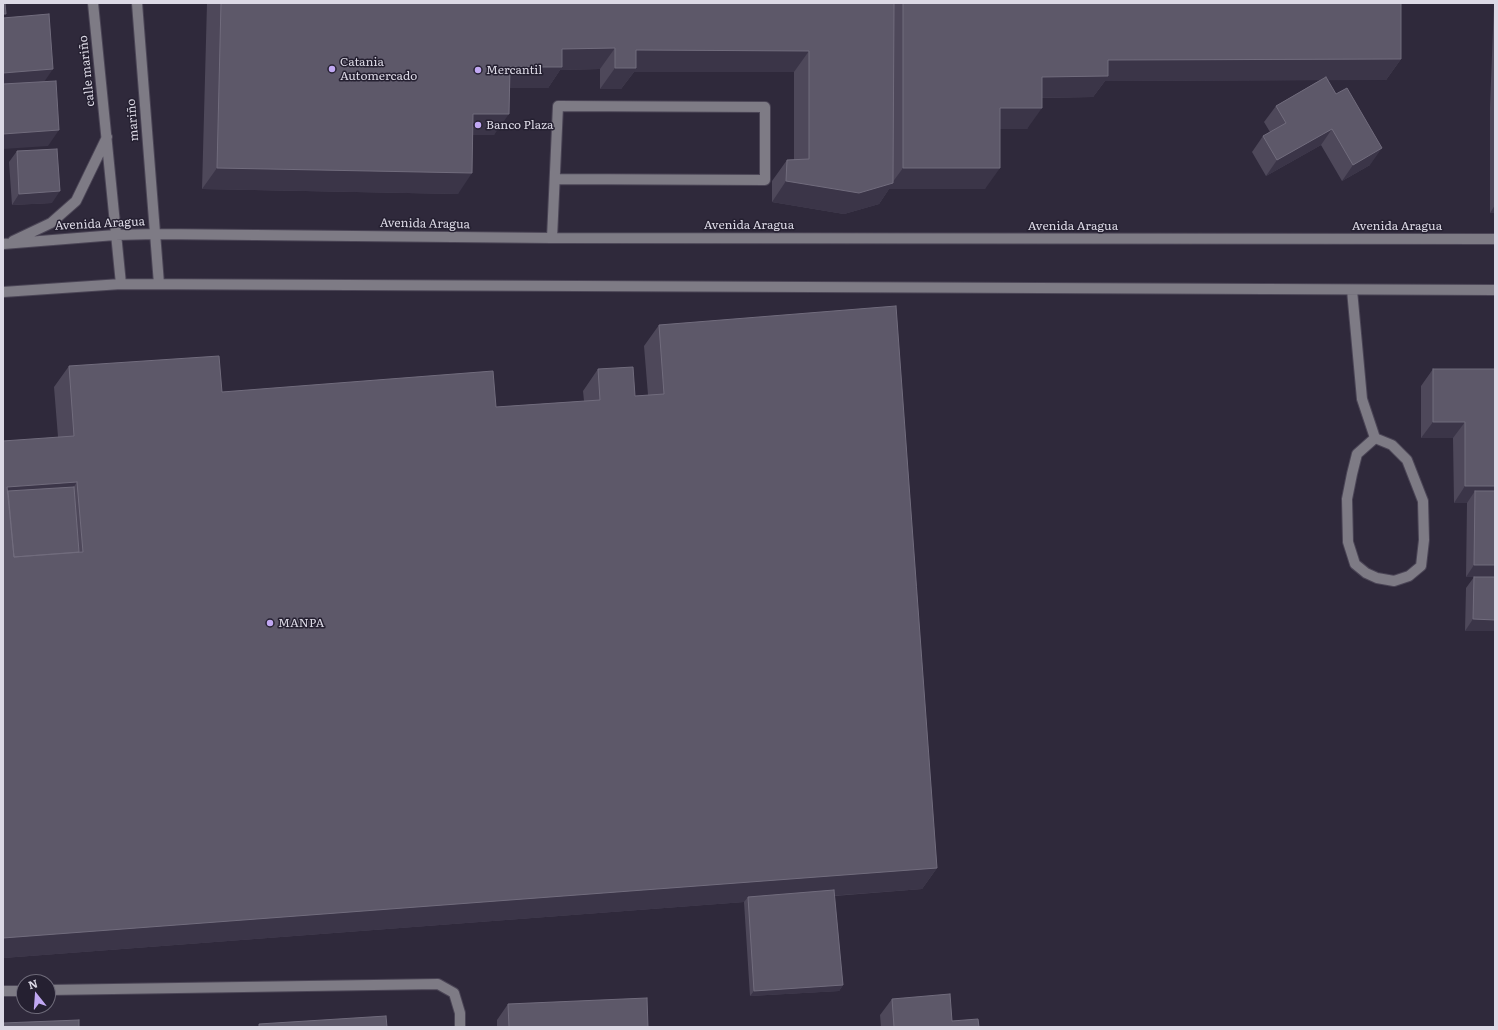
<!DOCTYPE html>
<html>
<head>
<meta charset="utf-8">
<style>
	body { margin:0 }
	#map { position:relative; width:1498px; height:1030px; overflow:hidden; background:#2f293b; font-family:Literata,serif }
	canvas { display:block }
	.frame { position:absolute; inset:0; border:4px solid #dcd9e5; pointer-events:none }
	.north { position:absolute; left:16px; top:974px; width:40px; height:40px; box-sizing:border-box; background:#252031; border:1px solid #6e6a79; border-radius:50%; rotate:343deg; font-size:11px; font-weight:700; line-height:16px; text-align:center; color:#dcd9e5 }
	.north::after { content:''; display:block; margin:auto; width:14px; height:18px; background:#c1a8f3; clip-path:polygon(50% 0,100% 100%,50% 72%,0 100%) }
</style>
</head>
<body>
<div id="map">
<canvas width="1498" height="1030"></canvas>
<div class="frame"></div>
<div class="north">N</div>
</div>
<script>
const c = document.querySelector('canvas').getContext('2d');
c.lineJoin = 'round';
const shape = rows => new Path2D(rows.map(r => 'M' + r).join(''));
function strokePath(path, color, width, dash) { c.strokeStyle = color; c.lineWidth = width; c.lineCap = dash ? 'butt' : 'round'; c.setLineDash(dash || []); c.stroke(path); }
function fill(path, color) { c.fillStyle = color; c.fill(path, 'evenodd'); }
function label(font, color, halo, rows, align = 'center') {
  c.font = font + ' Literata,serif'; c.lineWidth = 3; c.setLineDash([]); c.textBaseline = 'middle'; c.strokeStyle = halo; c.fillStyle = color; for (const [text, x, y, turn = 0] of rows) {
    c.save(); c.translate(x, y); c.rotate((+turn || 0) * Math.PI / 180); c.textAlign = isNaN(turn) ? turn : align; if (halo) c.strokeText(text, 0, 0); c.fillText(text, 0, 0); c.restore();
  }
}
const minor = shape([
	[93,3,121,284],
	[137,3,159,284],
	[552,238,558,106,765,107,765,180,555,179],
	[13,241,51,223,76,201,107,137],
	[3,244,115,235,156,234,552,238,1495,239],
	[1352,290,1362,399,1375,438,1392,445,1407,460,1423,501,1424,540,1421,566,1409,576,1394,581,1377,578,1366,573,1355,564,1348,542,1347,499,1352,474,1357,454,1375,438],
	[3,292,121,284,1495,290],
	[48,990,438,984,454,993,460,1013,460,1027],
	[3,991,24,991]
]);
const wall = shape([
	[207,3,1401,3,1401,59,1386,80,1328,80,1370,165,1342,181,1321,145,1266,176,1252,152,1263,136,1270,132,1264,122,1276,106,1320,80,1105,81,1093,97,1042,98,1027,129,1000,129,985,189,889,189,879,204,844,214,772,202,772,181,787,160,794,160,794,72,634,72,621,89,600,89,600,69,560,70,548,88,509,88,494,135,473,135,458,194,202,189],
	[1494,3,1495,3,1495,213,1490,213,1490,107],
	[17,151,52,203,12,205,9,162],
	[659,325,937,868,922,889,834,896,843,985,839,991,750,996,744,902,3,958,58,437,54,387,69,366,222,392,496,407,584,401,583,391,598,369,635,396,648,395,644,346],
	[1433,369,1495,369,1495,577,1466,577,1467,503,1454,503,1453,438,1421,438,1421,386],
	[1474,577,1495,631,1465,631,1466,588],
	[892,999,952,1021,979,1027,881,1027,880,1015],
	[508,1004,648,1027,497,1027,497,1020]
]);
const shadedWall = shape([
	[615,48,600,69,560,70,548,88,495,88,510,67,562,49],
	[636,50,809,51,794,72,634,72,621,89,600,89,615,68],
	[1401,59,1386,80,1105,81,1093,97,1027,98,1042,77,1108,60],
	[53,69,42,85,3,88,3,73],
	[1000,108,1042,108,1027,129,985,129],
	[473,114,509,114,494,135,458,135],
	[1332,129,1321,145,1266,176,1277,160],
	[59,130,48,146,3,149,3,134],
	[1382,148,1370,165,1342,181,1353,165],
	[217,168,472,173,458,194,202,189],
	[903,168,1000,168,985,189,889,189,879,204,844,214,772,202,786,181,892,183],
	[60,191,52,203,12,205,19,194],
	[1495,205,1495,213,1490,213],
	[1433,422,1465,422,1453,438,1421,438],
	[77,482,63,503,6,507,7,487],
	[1465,486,1495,486,1495,502,1475,491,1467,503,1454,503],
	[1474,565,1495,565,1495,577,1466,577],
	[1473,619,1495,620,1495,631,1465,631],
	[937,868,922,889,748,902,748,897,744,902,3,958,3,938],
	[843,985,839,991,750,996,754,991]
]);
const building = shape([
	[3,3,5,3,6,14,3,14,3,3],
	[221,3,894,3,893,183,859,193,786,181,787,160,809,159,809,51,636,50,636,68,615,68,615,48,562,49,562,67,510,67,509,114,473,114,472,173,217,168,221,3],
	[903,3,1401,3,1401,59,1108,60,1108,76,1042,77,1042,108,1000,108,1000,168,903,168,903,3],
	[49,14,53,69,3,73,3,18,49,14],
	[1326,77,1336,94,1347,88,1382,148,1353,165,1332,129,1277,160,1263,136,1286,123,1276,106,1326,77],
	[56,81,59,130,3,134,3,84,56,81],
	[57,149,60,191,19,194,17,151,57,149],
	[896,306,937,868,3,938,3,441,74,436,69,366,219,356,222,392,493,371,496,407,600,400,598,369,633,367,635,396,664,394,659,325,896,306],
	[77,482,83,552,14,557,7,487,77,482],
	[1433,369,1495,369,1495,486,1465,486,1465,422,1433,422,1433,369],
	[74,487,79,552,14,557,8,491,74,487],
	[1475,491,1495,491,1495,565,1474,565,1475,491],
	[1474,577,1495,577,1495,620,1473,619,1474,577],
	[834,890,843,985,754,991,748,897,834,890],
	[950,994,952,1021,978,1019,979,1027,894,1027,892,999,950,994],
	[647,998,648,1027,509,1027,508,1004,647,998],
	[386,1016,387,1027,259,1027,259,1024,386,1016],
	[79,1020,79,1027,3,1027,3,1023,79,1020]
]);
const markers = [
	[332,69,4,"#c1a8f3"],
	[478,70,4,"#c1a8f3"],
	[478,125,4,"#c1a8f3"],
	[270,623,4,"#c1a8f3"]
];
const poiNames = [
	["Catania",340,62],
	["Automercado",340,76],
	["Mercantil",486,70],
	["Banco Plaza",486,125],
	["MANPA",278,623]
];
const streetNames = [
	["calle mariño",87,71,-96],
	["mariño",133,120,-95],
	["Avenida Aragua",100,224,-3],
	["Avenida Aragua",425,224,1],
	["Avenida Aragua",749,225],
	["Avenida Aragua",1073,226],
	["Avenida Aragua",1397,226]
];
strokePath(minor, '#4b4556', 12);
strokePath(minor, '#7e7b85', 10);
fill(wall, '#4e485a');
fill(shadedWall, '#3b3548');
fill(building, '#5d5869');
strokePath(building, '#716c7d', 1);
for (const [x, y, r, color] of markers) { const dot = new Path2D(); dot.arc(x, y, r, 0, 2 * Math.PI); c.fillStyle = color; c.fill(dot); strokePath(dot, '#252031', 1.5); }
label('12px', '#dcd9e5', '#252031', poiNames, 'left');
label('12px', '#dcd9e5', '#252031', streetNames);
</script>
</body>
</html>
